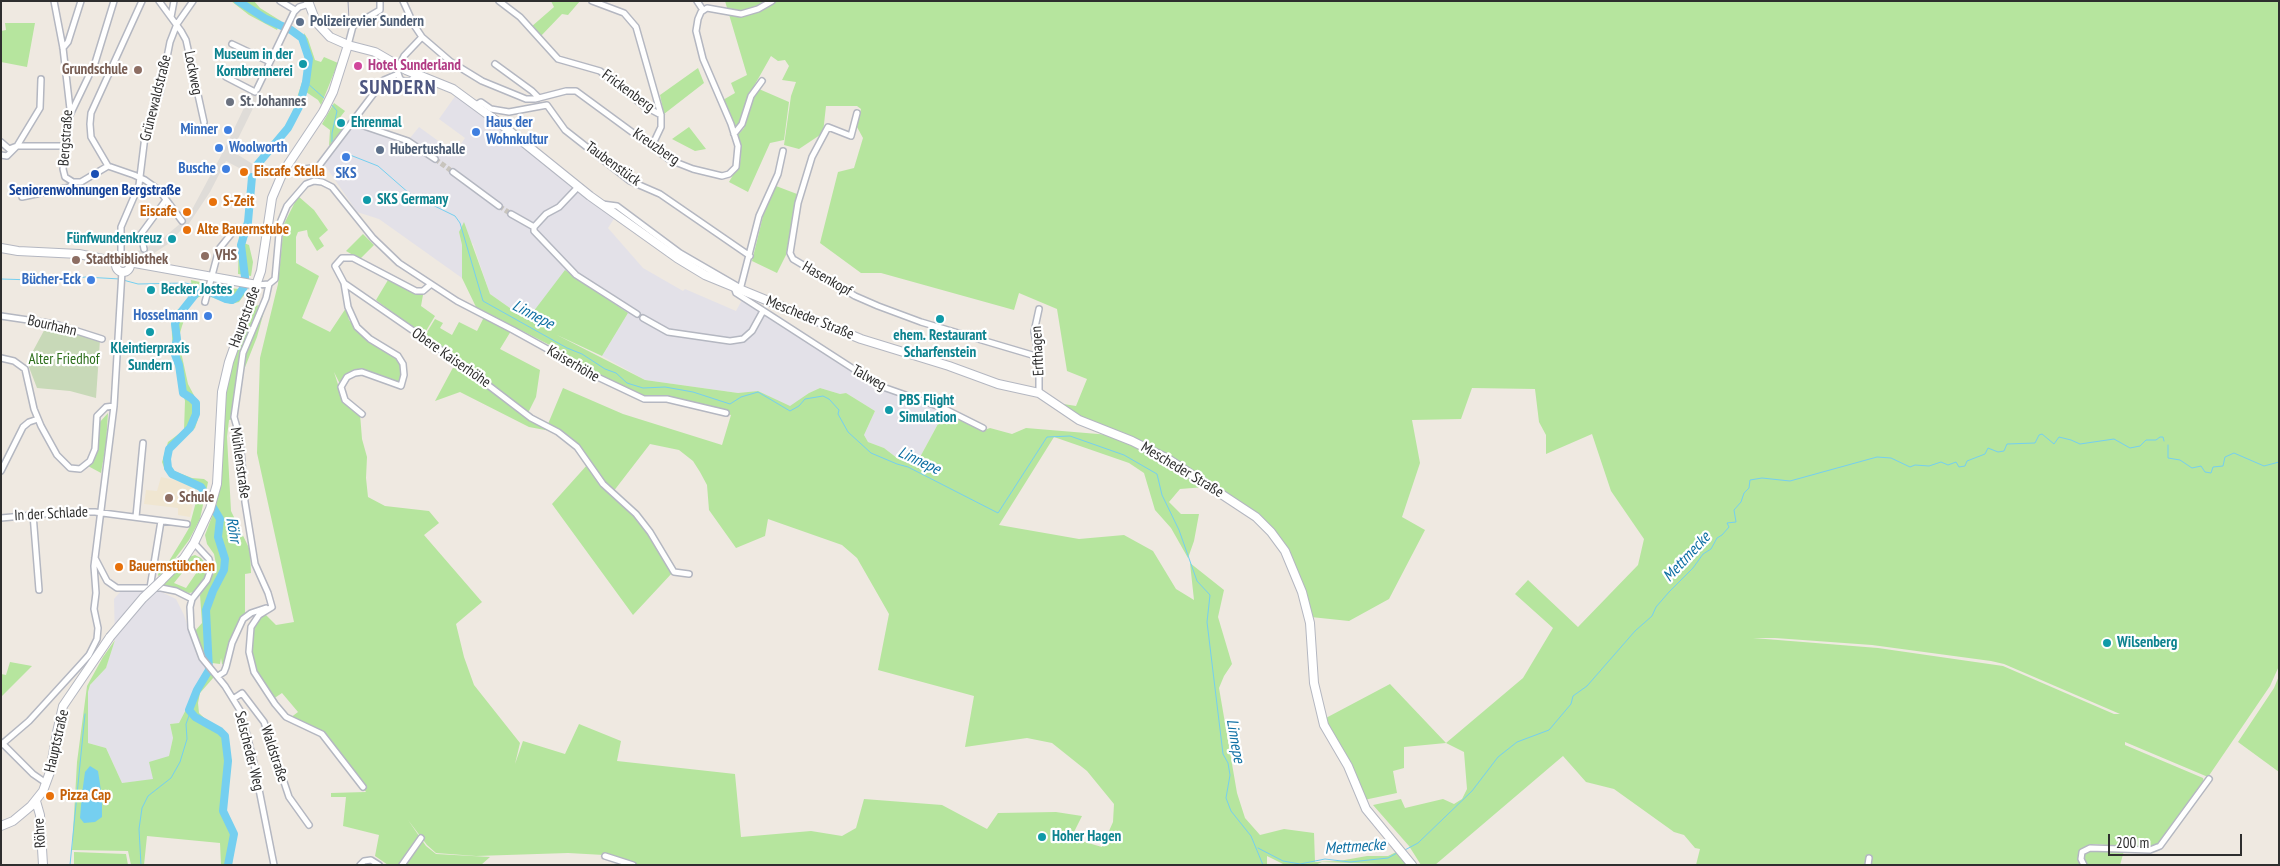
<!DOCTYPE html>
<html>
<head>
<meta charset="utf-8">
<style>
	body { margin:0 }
	#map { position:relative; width:2280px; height:866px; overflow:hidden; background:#efe9e1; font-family:"PT Sans Narrow",sans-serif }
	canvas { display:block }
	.frame { position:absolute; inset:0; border:2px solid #2e2e2e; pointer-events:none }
	.scale { position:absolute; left:2108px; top:834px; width:134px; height:22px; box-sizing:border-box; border:2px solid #2e2e2e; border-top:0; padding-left:6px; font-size:15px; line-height:18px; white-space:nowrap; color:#2e2e2e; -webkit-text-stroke:4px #fff; paint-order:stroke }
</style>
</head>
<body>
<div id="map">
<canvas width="2280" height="866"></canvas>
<div class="frame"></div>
<div class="scale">200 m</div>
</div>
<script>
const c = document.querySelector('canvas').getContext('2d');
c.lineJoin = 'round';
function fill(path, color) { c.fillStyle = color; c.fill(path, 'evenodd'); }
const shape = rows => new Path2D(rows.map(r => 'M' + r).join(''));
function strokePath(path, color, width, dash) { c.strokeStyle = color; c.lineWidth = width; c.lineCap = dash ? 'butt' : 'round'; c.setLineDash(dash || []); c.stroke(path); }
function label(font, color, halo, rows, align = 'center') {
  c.font = font + ' "PT Sans Narrow",sans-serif'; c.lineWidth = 4.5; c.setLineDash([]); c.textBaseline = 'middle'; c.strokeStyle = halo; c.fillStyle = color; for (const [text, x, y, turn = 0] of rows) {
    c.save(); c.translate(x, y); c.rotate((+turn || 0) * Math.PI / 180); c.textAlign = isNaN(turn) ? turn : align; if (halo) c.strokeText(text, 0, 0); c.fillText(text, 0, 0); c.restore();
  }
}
const industrial = shape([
	[456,95,615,217,608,228,643,268,683,291,685,289,736,311,742,300,881,385,945,411,919,459,897,458,884,448,868,442,864,435,875,411,846,393,840,394,820,388,809,393,790,407,758,391,738,393,645,380,602,356,628,313,527,320,490,294,473,244,459,232,462,245,462,278,379,219,357,212,324,164,349,131,357,127,406,143,419,127,455,153,465,138,439,119],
	[121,591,159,591,176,599,184,615,198,659,207,669,179,723,170,724,173,738,169,756,153,780,122,783,106,748,88,743,88,692,90,685,106,668,115,640,114,599]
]);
const education = shape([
	[161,477,197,485,190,517,178,515,178,508,144,504,146,490,157,491]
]);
const green = shape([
	[231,1,254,1,260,8,281,21,277,30,249,15],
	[551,1,580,1,568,15,562,14,540,37,531,27,554,7],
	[725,1,2279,1,2279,666,2270,686,2208,777,2125,742,2125,745,2203,778,2204,782,2174,825,2158,844,2149,848,2094,844,2083,848,2081,851,2083,865,1696,865,1700,849,1695,848,1684,835,1674,832,1614,789,1586,782,1563,756,1435,865,1421,865,1409,846,1373,805,1401,799,1405,808,1443,799,1454,804,1462,799,1467,789,1464,752,1446,743,1404,747,1404,768,1393,771,1397,793,1364,800,1324,719,1390,684,1446,743,1523,678,1553,628,1515,594,1528,580,1578,627,1638,565,1644,539,1611,491,1592,434,1546,454,1546,435,1539,422,1535,389,1472,388,1461,419,1412,420,1420,463,1402,517,1425,530,1389,599,1349,621,1311,617,1281,540,1186,467,1084,420,1057,403,1076,406,1087,379,1067,371,1057,309,1019,293,1014,310,881,273,861,273,820,243,838,172,854,168,863,138,857,127,861,109,857,106,826,106,823,133,799,149,784,145,791,96,796,82,782,80,789,66,785,60,778,61,771,56,749,95,740,125,737,127,734,126,723,100,735,93,731,83,747,75],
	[1753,638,1775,638,1872,645,1991,661,2004,664,2120,714,2114,714,2003,666,1878,648],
	[5,23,35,23,27,67,1,62,1,31,6,30],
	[304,33,308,39,315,60,321,62,324,57,338,63,321,105,318,100,306,92,293,117,291,116,306,70],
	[698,68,704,83,664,114,660,95],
	[759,89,789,102,784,140,770,143,748,192,729,182,740,163,741,154,738,135,744,128,753,98],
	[334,103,345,111,338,120,344,127,329,146,330,130,322,124],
	[689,127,706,149,695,151,672,139],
	[776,186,797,194,786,255,777,273,752,261,763,216],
	[298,196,314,210,328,230,319,238,324,246,317,251,308,236,307,230,298,232,296,237,296,263,319,276,302,318,330,332,346,308,349,320,356,328,399,360,403,370,400,384,356,371,341,386,334,372,343,400,360,414,362,439,367,457,366,478,368,497,385,506,429,511,439,523,424,535,482,602,456,624,464,657,474,685,520,743,515,764,523,741,565,754,579,724,621,741,617,761,735,774,741,837,811,831,842,836,856,828,864,799,942,805,987,829,998,813,1056,812,1082,816,1071,838,1102,847,1113,822,1114,804,1087,771,1052,743,1027,738,965,747,974,696,878,670,889,614,857,558,842,545,768,519,765,536,736,548,709,510,707,485,700,472,693,461,679,450,650,444,613,492,605,484,579,447,548,424,563,388,623,414,722,445,731,415,668,397,644,397,573,362,565,353,476,307,462,278,462,245,459,232,464,222,490,294,527,320,565,270,628,313,602,356,557,335,645,380,738,393,758,391,790,406,809,393,820,388,840,394,846,393,875,411,864,435,868,442,884,448,897,458,919,459,945,411,984,430,990,428,1012,434,1026,428,1110,435,1160,458,1205,487,1180,489,1169,502,1181,514,1199,514,1194,541,1188,558,1171,528,1155,510,1144,473,1129,463,1054,437,999,525,1079,539,1124,535,1153,551,1176,589,1194,600,1190,563,1224,590,1218,617,1232,664,1224,676,1219,688,1237,793,1245,818,1260,835,1284,829,1314,833,1315,862,1339,861,1367,856,1388,856,1398,851,1408,865,1322,862,1315,865,1285,865,1267,856,1267,865,636,865,604,855,568,853,476,856,436,853,427,845,408,820,426,846,436,854,490,857,481,865,388,865,375,856,379,835,343,826,346,797,331,797,331,793,366,792,324,734,290,718,298,712,282,693,273,699,257,673,250,644,253,627,259,617,265,614,276,625,294,622,257,453,260,358,278,284,284,224],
	[248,228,244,243,249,245,253,262,251,276,238,274,239,236,242,229],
	[363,234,374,245,360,259,346,251],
	[191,280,204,283,205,286,203,295,191,301,182,326,180,333,181,352,188,384,199,405,198,419,195,428,174,446,170,454,169,463,174,471,192,478,204,479,208,482,206,492,196,482,172,477,165,470,162,462,168,442,184,430,185,401,173,358,171,313,185,306,189,300,192,293],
	[388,280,415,293,423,295,421,306,435,316,423,336,376,300],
	[218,287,239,289,245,294,239,302,231,304,211,297,212,290],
	[266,304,257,337,234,395,233,419,229,420,227,437,231,511,250,550,251,573,245,574,245,615,235,630,226,666,222,664,221,658,220,664,212,663,203,653,195,631,202,623,200,595,214,573,216,564,214,554,207,544,205,535,216,506,220,483,227,384,235,351,254,306],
	[484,317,511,331,500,349,540,370,536,397,528,413,462,361,424,337,435,319,443,323,440,328,452,335,459,322,477,331],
	[456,362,499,393,556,432,529,427,460,392,435,401],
	[108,413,106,444,101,473,88,466,94,458,99,442,99,423],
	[588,464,642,523,673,572,633,615,552,504],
	[200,497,204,500,200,519,189,540,165,572,158,576,159,566,166,566,182,540,189,528,197,498],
	[195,555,201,558,207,565,207,573,195,592,189,593,163,585,189,557],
	[190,563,199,569,186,588,174,583],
	[115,640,106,668,90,685,88,692,88,743,106,748,122,783,153,779,149,762,169,756,173,738,170,724,179,723,207,669,214,677,200,693,198,703,199,713,222,735,232,761,229,764,226,811,236,833,232,865,221,865,220,843,147,836,144,865,131,865,128,851,72,850,77,762,87,686,103,657],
	[10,662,32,666,1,697,1,674,6,675],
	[2279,676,2279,772,2238,742,2274,688],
	[2089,850,2124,851,2120,865,2085,865,2083,855],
	[74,852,126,854,128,865,74,865]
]);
const cemetery = shape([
	[47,325,100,340,96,398,70,391,37,388,27,362]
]);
const plaza = shape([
	[257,89,259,96,232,151,262,170,258,178,226,161,210,192,186,228,184,227,168,244,151,255,128,259,125,255,144,249,162,239,188,217,224,150,252,91]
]);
const water = shape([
	[90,766,98,771,102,797,102,817,95,822,84,823,80,818,82,794,85,772]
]);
const stream = shape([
	[306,82,324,98],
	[331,104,337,111,332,133,332,142],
	[345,153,378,166,410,194,455,216,460,223,483,301,567,348,582,354,605,369,616,373,627,383,643,388,665,387,693,392,730,404,741,397,758,392,790,411,799,406,805,399,823,396,829,399,839,410,838,414,848,432,871,453,897,464,908,467,998,513,1047,437,1070,436,1124,455,1157,474,1162,495,1179,530,1197,581,1210,595,1207,622,1223,754,1228,763,1230,775,1226,798,1231,811,1251,836,1263,865],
	[1,279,65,281,85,277,120,279],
	[123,280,138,284,185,283,196,285,203,290],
	[2168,445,2168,458,2180,460,2192,468,2201,466,2205,472,2211,473,2213,467,2223,466,2225,457,2234,453,2264,466,2279,462],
	[1258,848,1283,861,1300,864,1325,859,1350,862,1388,858,1397,853],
	[1403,851,1418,843,1472,791,1498,757,1517,742,1549,730,1571,704,1573,696,1587,686,1635,631,1652,616,1656,607,1669,592,1693,568,1703,554,1711,549,1717,538,1722,535,1729,527,1727,523,1736,522,1734,510,1741,502,1744,493,1749,488,1750,480,1762,478,1790,481,1877,457,1891,458,1910,467,1915,465,1929,466,1941,462,1948,465,1956,462,1959,467,1965,466,1967,461,1985,454,1988,448,1998,452,2004,451,2007,444,2035,443,2039,435,2042,434,2054,444,2059,437,2071,440,2080,444,2114,439,2130,448,2140,446,2146,440,2156,440,2160,437,2163,437,2164,441],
	[70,865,85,714],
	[141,865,139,829,142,808,148,796,171,778,180,762,187,739,186,724,190,713]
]);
const river = shape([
	[238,1,266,19,291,30,302,38,309,59,306,82,299,107,288,128,257,165],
	[228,865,234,834,223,811,228,761,225,736,220,731,195,717,189,710,197,690,209,670,206,610,213,591,224,570,225,559,218,537,220,519,201,487,172,474,168,468,167,459,169,449,190,428,196,414,196,403,191,398,183,393,179,365,174,352,177,339,175,324,178,316,197,292,208,291,226,299,232,300,237,297,244,287,245,277,241,245,248,222,252,177]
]);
const streetTunnel = shape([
	[435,159,453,172],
	[499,206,511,214]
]);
const street = shape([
	[54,1,63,48,70,109,63,169,65,177,73,182,81,182,108,166,134,175,145,180,159,190,182,221],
	[159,1,181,31,186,40,204,122],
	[280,1,295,10],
	[403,1,414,25,422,37,451,62,482,81,526,99,535,99,566,91,576,91,670,160,693,169,722,176,729,174,736,167,738,146,731,124,703,59,696,31,698,19,701,12,707,8,741,14,758,9,772,1],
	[499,1,520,17,558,59,600,71,644,106,661,115],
	[592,1,624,13,636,27,661,115,661,127,652,146],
	[697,1,703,10],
	[171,17,174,1],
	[232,44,270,62],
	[348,45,353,26,380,10,380,1],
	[63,48,68,42,81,1],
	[495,64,532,91,539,98],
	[416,74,411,81,404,81,400,79,397,70,404,56,422,37],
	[226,77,255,92],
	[257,89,294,12,299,7,309,4],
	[476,105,481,102,491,109,509,112,547,105,565,130,630,181,660,194,750,256],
	[857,113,851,136,828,127,812,157,798,203,790,253,793,259,855,296,878,306,921,322,1039,357],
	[70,115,95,63,114,1],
	[352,122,408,141,435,159],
	[734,134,742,124,751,96,762,81],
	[1,142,9,149],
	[9,149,17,146,66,146],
	[1,155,7,156,17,146,40,108,41,79],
	[108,166,91,137,90,124,91,113,142,1],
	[305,169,318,167,384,80,398,74],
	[453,172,499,206],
	[22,197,70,187,73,182],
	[602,204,617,206,680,253,737,286],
	[511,214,534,227],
	[534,227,534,231,576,275,637,314],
	[534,227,546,214,559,207,578,187],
	[144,249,141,234,166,200],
	[121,258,121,227,139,185,145,136,160,93,170,42,177,24,193,1],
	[344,283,454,359,531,418,558,432,577,447,603,484,636,514,650,532,674,572,689,574],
	[269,284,266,298,243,353,234,417,240,438,245,502,255,564,268,593,272,607],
	[257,285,269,284,275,279,280,223,287,206,306,184,314,181,322,182,332,187,373,238,399,263,457,301,513,330,560,356,570,364,644,399,667,399,726,413],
	[734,287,736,293,880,386,943,408,983,428],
	[740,290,759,216,778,174,783,151],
	[205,302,219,249,236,228],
	[1,316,55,324,102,339],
	[643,318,668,332,730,341,743,339,752,331,763,311],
	[1,358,14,361,25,369,34,409,41,426,57,455,70,468,80,469,90,461,95,449,97,416,106,407,114,406],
	[1039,393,1039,357,1034,332,1039,309],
	[362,414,345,400,341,387,347,377,355,373,362,372,401,386,404,375,403,364,398,356,370,339,357,327,348,307,344,283,335,266,342,258,353,258,416,291,423,291,430,285],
	[1,471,23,427,29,422,38,419],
	[33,514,39,590],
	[136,517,143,443],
	[1,518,66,512,95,512,187,524],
	[194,543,209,559,211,569,207,580,192,599,190,607,191,628,202,658,225,686,241,712,253,759,274,865],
	[95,558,107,581,117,588,161,588,176,591,192,599],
	[150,588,161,521],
	[272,607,259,615,251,627,249,652,254,672,275,704,286,717,322,734,363,787],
	[218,676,224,672,226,667,232,643,243,619,251,613,266,608],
	[233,699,242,693,264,722,289,797,309,825],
	[2,743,33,774,46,783],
	[1,745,29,721,81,664,89,655,97,639,98,628,94,609,96,593,94,566,114,406,122,271],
	[605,856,633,865],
	[360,865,364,861,371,860,379,865],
	[402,865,421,838],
	[1868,865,1869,858],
	[2084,865,2081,859,2082,852,2090,848,2150,850,2160,846,2209,779]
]);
const secondary = shape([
	[308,1,316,22,330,37,348,45,375,52,406,70,453,89,502,125,590,196,677,258,705,275,861,339,949,366,998,384,1039,393,1079,420,1132,441,1168,459,1256,517,1271,532,1285,551,1302,592,1310,623,1314,683,1324,725,1348,766,1366,809,1412,865],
	[1,248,18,251,79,254,117,262],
	'116 265a7 7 0 1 1 14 0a7 7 0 1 1-14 0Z',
	[129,262,257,285],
	[161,581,184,558,194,543,210,509,217,484,222,392,229,362,261,271,272,198,283,172,323,112,333,92,348,45],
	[36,801,40,815,43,865],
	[1,826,13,821,31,806,43,791,50,772,57,732,63,706,110,637]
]);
const rail = shape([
	[348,1,349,20]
]);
const secondaryBridge = shape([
	[110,637,143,598,161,581]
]);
const markers = [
	[300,22,5,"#5c6f8a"],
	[303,64,5,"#0f9aa8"],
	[358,66,5,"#d1479c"],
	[138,70,5,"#8d6e63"],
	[230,102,5,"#6b7280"],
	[341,123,5,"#0f9aa8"],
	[228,130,5,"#3f7fe0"],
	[476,132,5,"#3f7fe0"],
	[219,148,5,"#3f7fe0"],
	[380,150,5,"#5c6f8a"],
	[346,157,5,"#3f7fe0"],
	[226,169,5,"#3f7fe0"],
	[244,172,5,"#e8710a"],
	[95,174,5,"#1a4fb4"],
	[367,200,5,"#0f9aa8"],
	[213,202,5,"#e8710a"],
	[187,212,5,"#e8710a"],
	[187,230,5,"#e8710a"],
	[172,239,5,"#0f9aa8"],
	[205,256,5,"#8d6e63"],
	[76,260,5,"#8d6e63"],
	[91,280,5,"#3f7fe0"],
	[151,290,5,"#0f9aa8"],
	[208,316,5,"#3f7fe0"],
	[940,319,5,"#0f9aa8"],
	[150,332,5,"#0f9aa8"],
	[889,410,5,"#0f9aa8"],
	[169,498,5,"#8d6e63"],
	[119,567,5,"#e8710a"],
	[2107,643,5,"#0f9aa8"],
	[50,796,5,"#e8710a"],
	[1042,837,5,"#0f9aa8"]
];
const serviceNames = [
	["Polizeirevier Sundern",310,22],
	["Hubertushalle",390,150]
];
const cultureNames = [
	["Museum in der",293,55,"right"],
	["Kornbrennerei",293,72,"right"],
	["Ehrenmal",351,123],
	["SKS Germany",377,200],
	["Fünfwundenkreuz",162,239,"right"],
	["Becker Jostes",161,290],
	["ehem. Restaurant",940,336,"center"],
	["Scharfenstein",940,353,"center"],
	["Kleintierpraxis",150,349,"center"],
	["Sundern",150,366,"center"],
	["PBS Flight",899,401],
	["Simulation",899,418],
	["Wilsenberg",2117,643],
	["Hoher Hagen",1052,837]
];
const hotelNames = [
	["Hotel Sunderland",368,66]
];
const educationNames = [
	["Grundschule",128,70,"right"],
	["VHS",215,256],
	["Stadtbibliothek",86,260],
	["Schule",179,498]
];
const streetNames = [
	["Lockweg",193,73,79],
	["Frickenberg",628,91,36],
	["Grünewaldstraße",156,98,-76],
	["Bergstraße",66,138,-86],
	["Kreuzberg",656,147,34],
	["Taubenstück",613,164,36],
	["Hasenkopf",827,279,30],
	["Hauptstraße",245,317,-70],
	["Mescheder Straße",810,318,22],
	["Bourhahn",52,326,13],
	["Erfthagen",1038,351,-93],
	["Obere Kaiserhöhe",451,358,35],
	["Kaiserhöhe",573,364,30],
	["Talweg",869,378,29],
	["Mühlenstraße",240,463,82],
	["Mescheder Straße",1182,470,31],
	["In der Schlade",51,514,-3],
	["Hauptstraße",57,741,-77],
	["Selscheder Weg",249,751,76],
	["Waldstraße",274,754,72],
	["Röhre",40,833,-94]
];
const worshipNames = [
	["St. Johannes",240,102]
];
const shopNames = [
	["Haus der",486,123,"left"],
	["Wohnkultur",486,140,"left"],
	["Minner",218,130],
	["Woolworth",229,148,"left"],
	["Busche",216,169],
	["SKS",346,174,"center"],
	["Bücher-Eck",81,280],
	["Hosselmann",198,316]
];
const foodNames = [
	["Eiscafe Stella",254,172],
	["S-Zeit",223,202],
	["Eiscafe",177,212,"right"],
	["Alte Bauernstube",197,230],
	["Bauernstübchen",129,567],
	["Pizza Cap",60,796]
];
const transitNames = [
	["Seniorenwohnungen Bergstraße",95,191]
];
const parkNames = [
	["Alter Friedhof",64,360]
];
const waterNames = [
	["Linnepe",533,315,28],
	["Linnepe",919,461,25],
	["Röhr",233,530,80],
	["Mettmecke",1687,557,-47],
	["Linnepe",1235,741,80],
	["Mettmecke",1355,847,-4]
];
const districtNames = [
	["SUNDERN",398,88]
];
fill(industrial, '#e3e1e8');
fill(education, '#f0e6d1');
fill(green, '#b6e59e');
fill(cemetery, '#c8d9b8');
fill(plaza, '#dfdcd8');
fill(water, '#75cff0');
strokePath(stream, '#75cff0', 1);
strokePath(river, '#75cff0', 8);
strokePath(streetTunnel, '#c8c4bd', 5, [5, 2.5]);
strokePath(street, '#b4b7c1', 8);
strokePath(secondary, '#b4b7c1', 10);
strokePath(street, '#fff', 5);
strokePath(secondary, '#fff', 8);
strokePath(rail, '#a3a6b8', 1);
strokePath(secondaryBridge, '#b4b7c1', 10, []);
strokePath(secondaryBridge, '#fff', 8);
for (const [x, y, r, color] of markers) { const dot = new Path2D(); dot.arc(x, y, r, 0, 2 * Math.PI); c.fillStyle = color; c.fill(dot); strokePath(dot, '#fff', 2); }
label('bold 15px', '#4e5e75', '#fff', serviceNames, 'left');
label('bold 15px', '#0d838f', '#fff', cultureNames, 'left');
label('bold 15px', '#b23c85', '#fff', hotelNames, 'left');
label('bold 15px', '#785e54', '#fff', educationNames, 'left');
label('15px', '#2e2e2e', '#fff', streetNames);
label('bold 15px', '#5b616d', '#fff', worshipNames, 'left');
label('bold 15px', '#366cbe', '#fff', shopNames, 'right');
label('bold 15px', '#c56008', '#fff', foodNames, 'left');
label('bold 15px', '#164399', '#fff', transitNames);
label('15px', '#2c6e1b', '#fff', parkNames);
label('italic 16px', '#0d6fa3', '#fff', waterNames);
c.letterSpacing = '1px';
label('bold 20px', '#4d5680', '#fff', districtNames);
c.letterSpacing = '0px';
</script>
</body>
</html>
